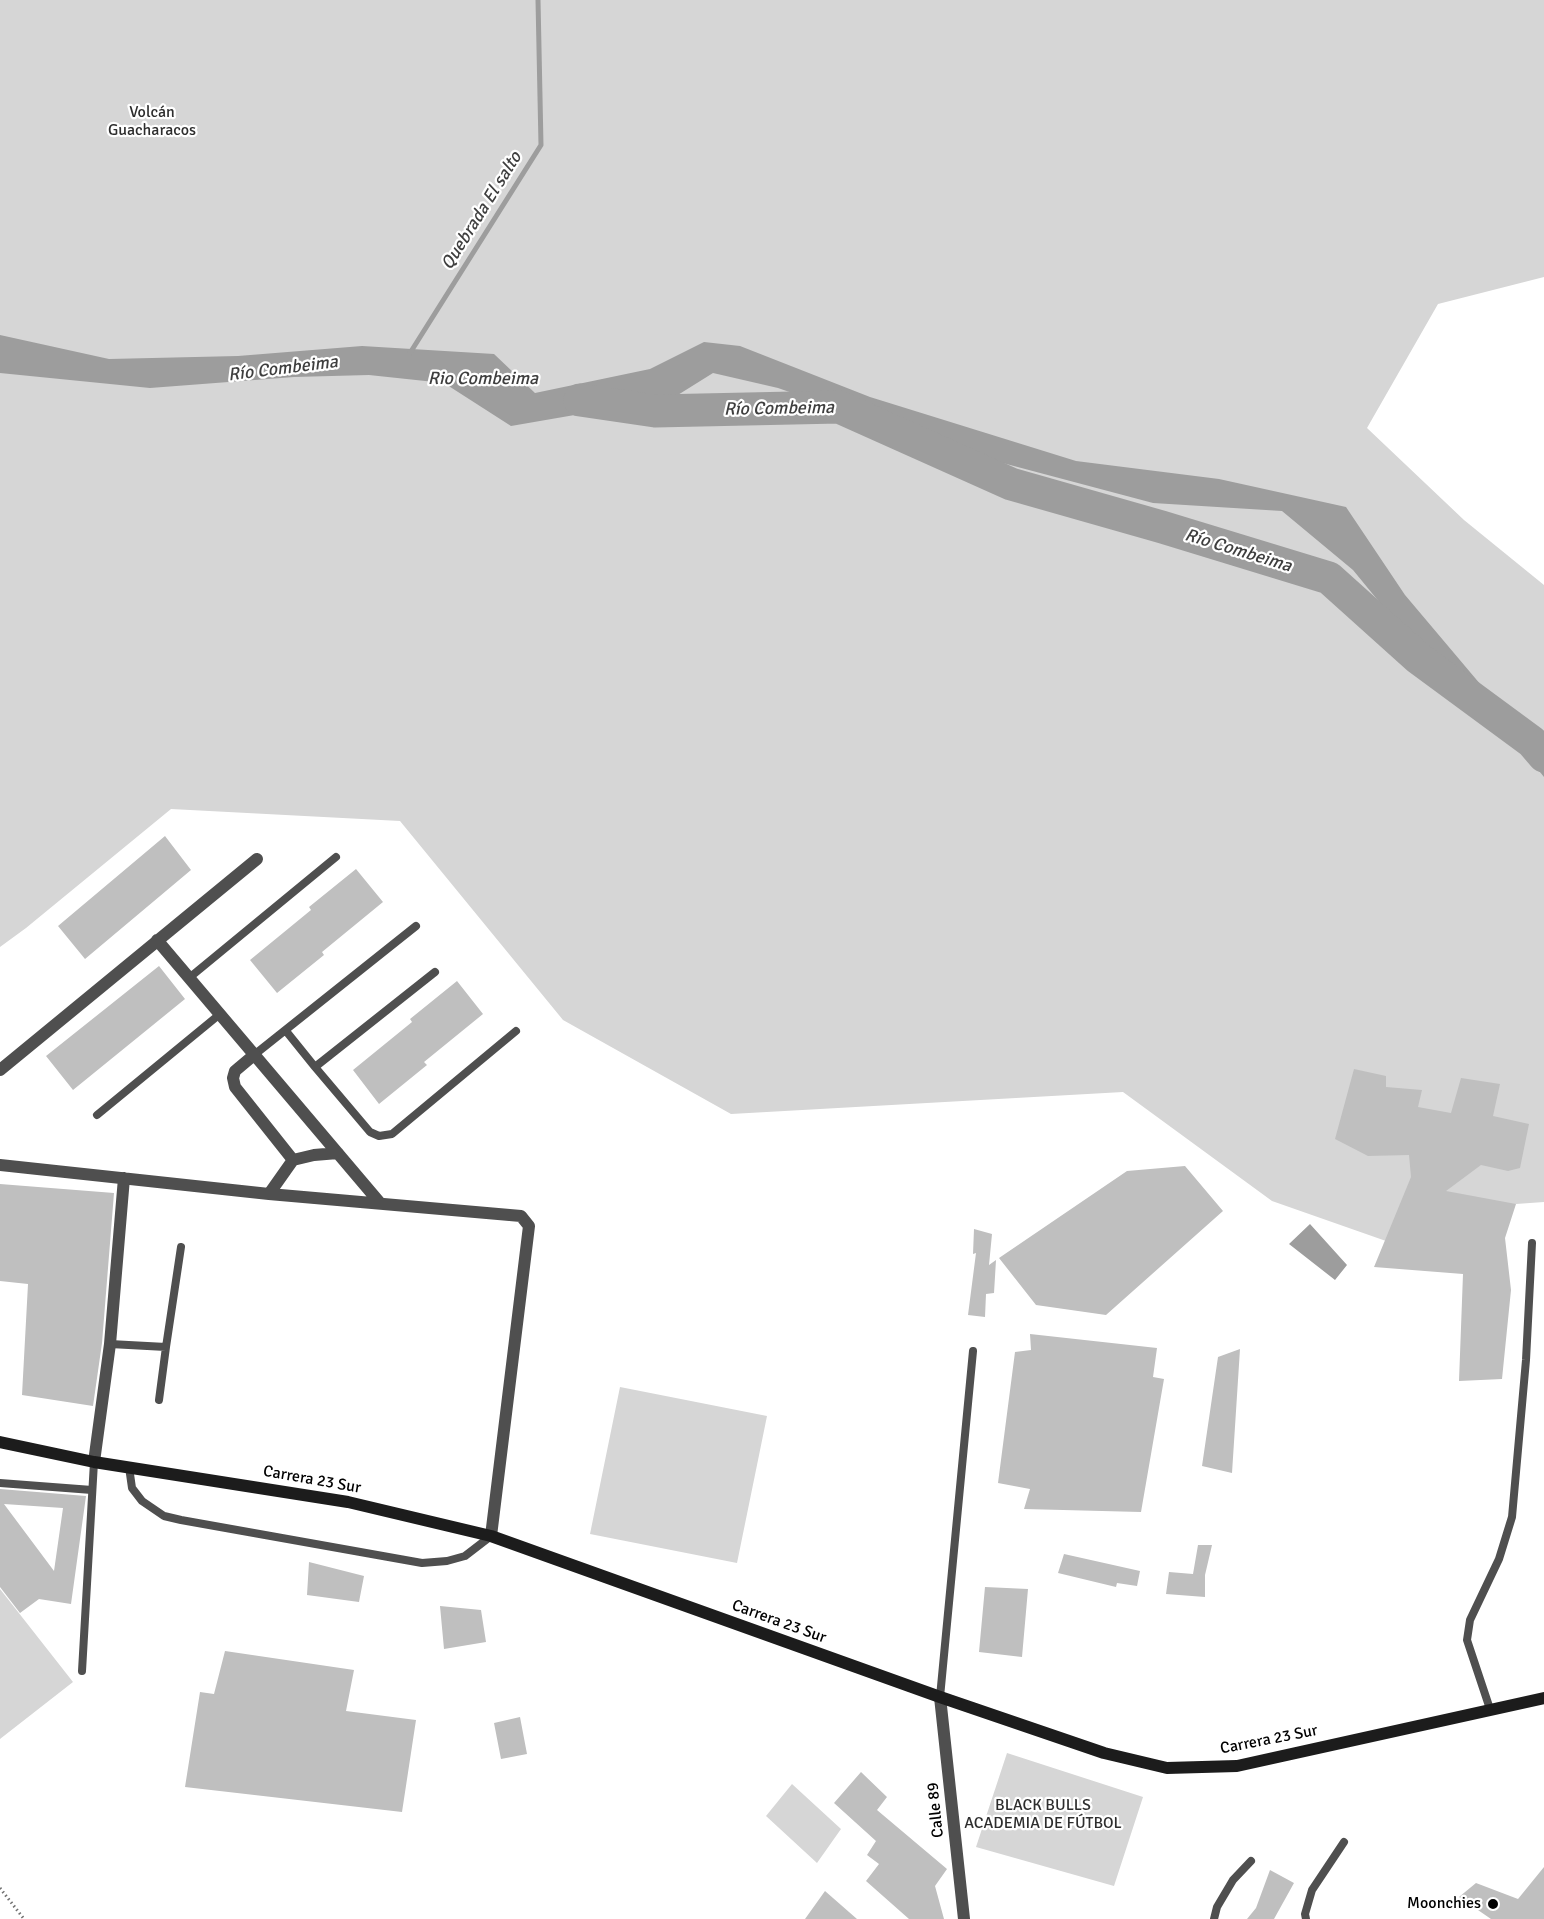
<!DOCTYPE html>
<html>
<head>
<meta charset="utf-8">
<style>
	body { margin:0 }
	canvas { display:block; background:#fff }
</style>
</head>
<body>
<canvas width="1544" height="1919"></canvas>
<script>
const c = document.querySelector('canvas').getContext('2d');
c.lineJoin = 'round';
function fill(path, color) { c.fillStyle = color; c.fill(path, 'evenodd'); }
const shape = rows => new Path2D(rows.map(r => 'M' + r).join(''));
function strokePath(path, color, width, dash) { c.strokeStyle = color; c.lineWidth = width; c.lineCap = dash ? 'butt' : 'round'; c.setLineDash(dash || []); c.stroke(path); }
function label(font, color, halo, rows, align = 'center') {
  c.font = font + ' Signika,sans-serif'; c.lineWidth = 4.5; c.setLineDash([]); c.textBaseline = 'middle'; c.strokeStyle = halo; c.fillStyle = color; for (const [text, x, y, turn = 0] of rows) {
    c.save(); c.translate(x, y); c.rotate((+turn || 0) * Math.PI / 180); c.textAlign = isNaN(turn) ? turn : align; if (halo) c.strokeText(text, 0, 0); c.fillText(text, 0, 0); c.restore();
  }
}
const green = shape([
	[0,0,1544,0,1544,277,1438,304,1367,428,1464,520,1544,585,1544,1202,1516,1204,1386,1241,1272,1201,1123,1092,731,1114,563,1020,400,821,171,809,26,928,0,947],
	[620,1387,767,1416,737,1563,590,1534],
	[0,1589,73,1682,0,1739],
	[1007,1753,1143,1797,1114,1886,976,1847],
	[792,1784,841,1829,817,1863,766,1816]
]);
const water = shape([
	[0,335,109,359,238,356,362,346,494,354,535,393,650,369,704,342,740,346,870,397,1076,461,1219,479,1346,507,1405,595,1497,704,1544,751,1544,777,1516,742,1431,665,1353,570,1282,511,1153,503,965,453,778,388,713,373,673,398,511,426,444,383,369,375,294,377,150,388,0,373],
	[1310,1224,1347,1265,1335,1280,1289,1244]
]);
const stream = shape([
	[410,353,541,145,538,0]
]);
const river = shape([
	[580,400,655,411,839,407,1011,484,1162,527,1329,578,1418,658,1532,742,1544,756]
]);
const building = shape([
	[165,836,191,870,85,959,58,926],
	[356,869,383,902,322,952,324,955,277,993,250,960,311,910,309,907],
	[159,966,185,999,73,1090,46,1056],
	[457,981,483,1014,424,1062,427,1065,379,1104,353,1070,412,1022,410,1019],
	[1354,1069,1386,1076,1386,1087,1422,1090,1418,1107,1451,1113,1461,1078,1500,1084,1493,1116,1529,1124,1520,1168,1508,1171,1481,1165,1446,1191,1516,1204,1505,1238,1511,1290,1502,1379,1459,1381,1463,1274,1374,1267,1411,1177,1409,1155,1368,1156,1335,1139],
	[1185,1166,1223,1211,1106,1315,1036,1305,999,1258,1127,1171],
	[0,1184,114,1193,102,1343,93,1406,22,1395,28,1284,0,1281],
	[974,1229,992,1234,989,1265,996,1260,994,1293,986,1294,985,1317,968,1315,976,1253,973,1254],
	[1030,1334,1157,1348,1153,1377,1164,1379,1141,1512,1024,1509,1030,1489,998,1483,1015,1352,1031,1350],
	[1240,1349,1232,1473,1202,1466,1218,1357],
	[0,1489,86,1496,71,1604,39,1599,20,1613,0,1587],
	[4,1504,63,1508,54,1571],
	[1198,1545,1212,1545,1205,1575,1205,1597,1166,1594,1169,1572,1193,1574],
	[1064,1554,1140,1571,1137,1586,1117,1583,1116,1587,1058,1573],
	[309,1562,364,1576,359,1602,307,1595],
	[985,1587,1028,1589,1022,1657,979,1652],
	[440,1606,481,1610,486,1642,444,1649],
	[225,1651,354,1670,346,1711,416,1720,402,1812,185,1787,200,1692,214,1694],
	[520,1717,527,1754,501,1759,494,1723],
	[861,1772,887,1797,877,1810,947,1869,935,1886,944,1919,909,1919,866,1881,879,1864,867,1855,876,1841,834,1803],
	[1544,1867,1544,1919,1491,1919,1459,1897,1476,1883,1518,1899],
	[1270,1870,1294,1883,1274,1919,1247,1919,1256,1908],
	[825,1891,857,1919,805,1919]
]);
const path = shape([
	[0,1888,24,1919]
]);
const lane = shape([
	[189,978,336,857],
	[286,1031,315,1067,435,972],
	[254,1055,416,926],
	[315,1067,370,1132,379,1136,392,1134,516,1031],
	[97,1115,220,1014],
	[110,1344,166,1347,181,1247],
	[159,1400,166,1347],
	[129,1467,132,1488,142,1501,164,1516,181,1520,422,1563,447,1561,465,1556,491,1536],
	[0,1483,92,1490],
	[82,1671,94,1462],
	[940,1697,973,1351],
	[1490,1709,1467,1640,1470,1620,1499,1559,1512,1517,1526,1360,1532,1243],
	[1214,1919,1217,1907,1233,1880,1251,1861],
	[1306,1919,1305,1914,1312,1890,1344,1842]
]);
const street = shape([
	[157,940,380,1203],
	[254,1055,235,1071,233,1078,235,1087,293,1160],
	[0,1070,257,859],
	[0,1165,269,1194,521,1216,529,1226,491,1536],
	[269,1194,293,1160,314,1155,338,1153],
	[94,1462,110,1344,124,1178],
	[940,1697,964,1919]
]);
const secondary = shape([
	[0,1442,94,1462,348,1502,491,1536,940,1697,1104,1753,1167,1768,1237,1766,1544,1698]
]);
const markers = [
	[1493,1904,6,"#000"]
];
const parkNames = [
	["Volcán",152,113],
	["Guacharacos",152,131],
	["BLACK BULLS",1043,1806],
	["ACADEMIA DE FÚTBOL",1043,1824]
];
const streetNames = [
	["Carrera 23 Sur",312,1480,10],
	["Carrera 23 Sur",779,1622,20],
	["Carrera 23 Sur",1269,1740,-11],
	["Calle 89",936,1810,-96]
];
const poiNames = [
	["Moonchies",1481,1904]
];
const waterNames = [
	["Quebrada El salto",482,211,-58],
	["Río Combeima",283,369,-7],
	["Rio Combeima",483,379],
	["Río Combeima",779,409,-1],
	["Río Combeima",1238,551,17]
];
fill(green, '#d6d6d6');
fill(water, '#9d9d9d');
strokePath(stream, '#9d9d9d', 5);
strokePath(river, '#9d9d9d', 33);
fill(building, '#bfbfbf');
strokePath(path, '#717171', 3, [1.5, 3]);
strokePath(lane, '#4f4f4f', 8);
strokePath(street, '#4f4f4f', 12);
strokePath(secondary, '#1c1c1c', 12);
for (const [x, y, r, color] of markers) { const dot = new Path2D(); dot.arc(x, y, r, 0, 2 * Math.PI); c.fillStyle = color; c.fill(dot); strokePath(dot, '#fff', 2); }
label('16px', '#2d2d2d', '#fff', parkNames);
label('16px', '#000', '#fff', streetNames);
label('16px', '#000', '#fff', poiNames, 'right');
label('italic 18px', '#3e3e3e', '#fff', waterNames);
</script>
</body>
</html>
